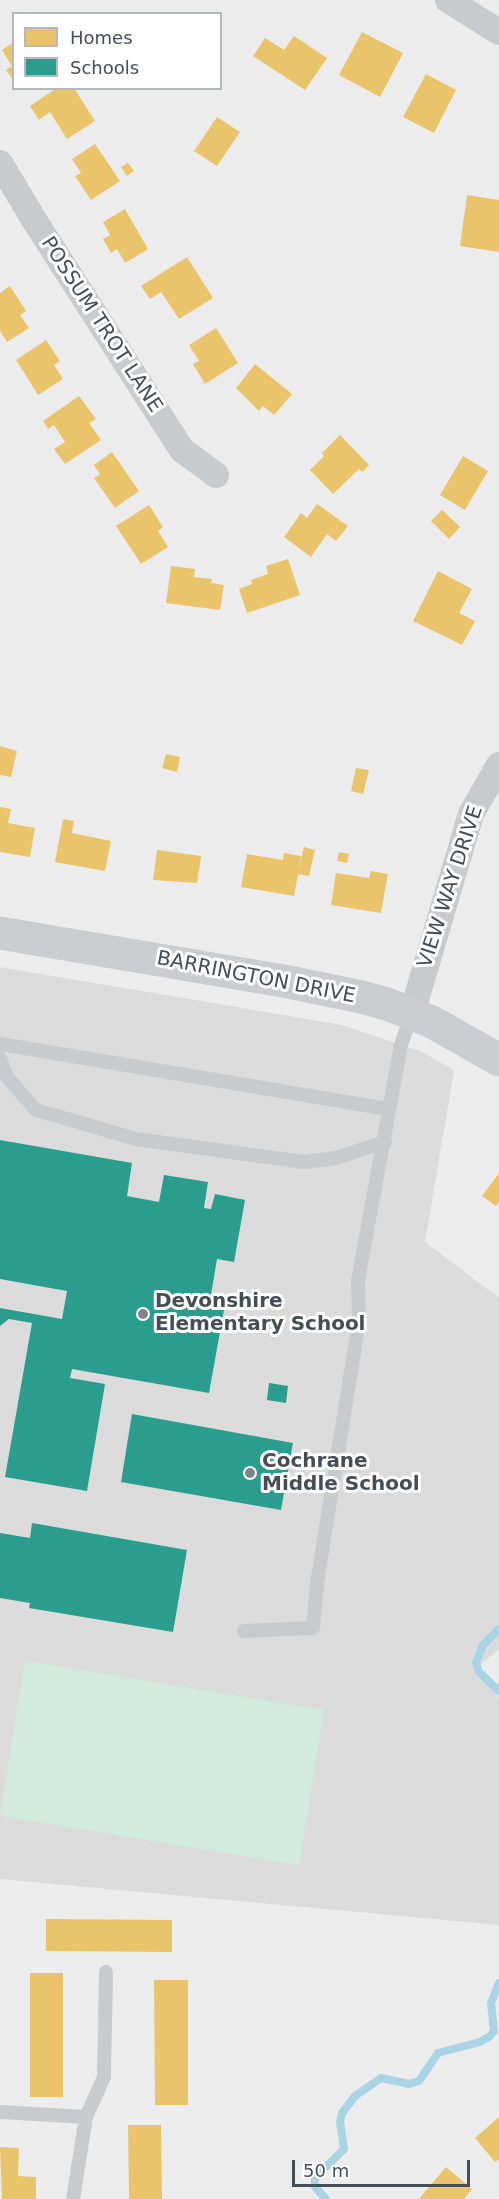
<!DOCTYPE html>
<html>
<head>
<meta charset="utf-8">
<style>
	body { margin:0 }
	#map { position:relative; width:499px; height:2199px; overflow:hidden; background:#edecec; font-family:"DejaVu Sans",sans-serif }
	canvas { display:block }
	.legend { position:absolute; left:12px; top:12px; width:210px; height:78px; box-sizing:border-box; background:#fff; border:2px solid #b5b8bc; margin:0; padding:8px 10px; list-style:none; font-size:18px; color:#454d57 }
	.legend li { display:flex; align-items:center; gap:12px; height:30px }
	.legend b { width:30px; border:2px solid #b5b8bc }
	.scale { position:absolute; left:292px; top:2160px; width:178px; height:27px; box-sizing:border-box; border:3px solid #454d57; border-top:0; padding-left:8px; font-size:18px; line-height:21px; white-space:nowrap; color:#454d57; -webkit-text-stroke:4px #fff; paint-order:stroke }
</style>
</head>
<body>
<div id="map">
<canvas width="499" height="2199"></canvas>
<ul class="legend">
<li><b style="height:16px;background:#e9c46a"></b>Homes</li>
<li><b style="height:16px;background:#2a9d8f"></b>Schools</li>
</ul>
<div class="scale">50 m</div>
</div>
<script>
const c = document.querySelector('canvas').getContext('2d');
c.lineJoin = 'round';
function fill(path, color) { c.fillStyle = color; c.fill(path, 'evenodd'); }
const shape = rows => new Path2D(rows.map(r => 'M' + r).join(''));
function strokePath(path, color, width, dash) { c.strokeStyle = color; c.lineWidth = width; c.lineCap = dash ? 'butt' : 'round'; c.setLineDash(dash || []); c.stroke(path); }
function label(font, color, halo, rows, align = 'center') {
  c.font = font + ' "DejaVu Sans",sans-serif'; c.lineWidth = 6; c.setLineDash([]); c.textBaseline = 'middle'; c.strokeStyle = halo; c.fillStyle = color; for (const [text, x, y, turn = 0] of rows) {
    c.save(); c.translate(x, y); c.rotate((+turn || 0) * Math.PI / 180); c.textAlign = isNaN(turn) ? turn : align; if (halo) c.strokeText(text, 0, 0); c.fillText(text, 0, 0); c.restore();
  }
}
const education = shape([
	[0,967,342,1025,420,1051,454,1070,425,1242,499,1298,499,1649,478,1667,499,1698,499,1925,0,1879]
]);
const green = shape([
	[25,1661,324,1710,299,1865,0,1816]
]);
const homes = shape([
	[362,32,403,53,380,97,339,75],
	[294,36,327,58,305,90,253,56,265,38,284,50],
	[14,42,14,81,6,70,12,66,2,50],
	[426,74,456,90,434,133,403,117],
	[57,88,74,88,95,121,67,139,50,112,39,120,30,106],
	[217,117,240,132,217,166,194,151],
	[95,144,120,181,91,200,75,176,81,173,72,159],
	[128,163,134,171,127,176,121,167],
	[467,195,499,200,499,252,460,246],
	[125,209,148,249,125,263,117,249,111,253,103,239,110,235,103,222],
	[187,257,213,298,179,319,161,292,150,299,141,286],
	[10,286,26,311,20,315,29,328,7,342,0,331,0,293],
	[216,328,238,363,205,384,193,364,199,361,189,345],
	[46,340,60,361,54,365,63,379,38,395,16,360],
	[255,364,292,394,274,415,263,406,259,411,236,388],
	[79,396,96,419,89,423,101,440,65,464,54,449,65,442,54,425,48,429,43,421],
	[340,435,369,465,362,472,359,469,333,494,310,470,324,456,322,453],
	[112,452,139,491,115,508,94,478,100,474,94,465],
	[463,456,488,471,465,510,440,495],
	[317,504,348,526,336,541,327,534,311,557,284,537,301,513,307,518],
	[149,505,163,527,158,531,168,547,141,564,116,526],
	[442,510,460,527,449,539,431,521],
	[288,559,300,595,247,613,239,589,252,584,251,580,268,574,266,566],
	[171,566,195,569,194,577,212,579,211,583,224,585,220,610,166,603],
	[438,571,472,589,459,613,475,621,462,645,413,621],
	[0,746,17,751,11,777,0,775],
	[166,754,180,757,177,772,162,768],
	[356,768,369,770,363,794,351,791],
	[0,807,11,809,8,823,35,828,30,857,0,852],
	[63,819,74,821,72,833,111,841,105,871,55,862],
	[304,847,315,850,309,876,298,874,294,896,241,887,247,854,283,860,284,853,301,856,299,867],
	[157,850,201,856,197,883,153,880],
	[339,852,349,854,347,863,337,861],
	[371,871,388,874,381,913,331,905,336,873,369,878],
	[499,1173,499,1202,496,1206,482,1196],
	[46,1919,172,1920,172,1952,46,1951],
	[30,1973,63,1973,63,2097,30,2097],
	[154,1980,188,1980,188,2105,155,2105],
	[499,2117,499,2159,495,2162,475,2138],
	[128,2125,161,2125,162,2199,129,2199],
	[0,2147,19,2148,18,2176,36,2177,36,2199,2,2199],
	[446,2167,472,2189,464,2199,419,2199]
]);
const schools = shape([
	[0,1140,132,1163,127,1196,159,1202,164,1175,208,1182,204,1208,211,1209,215,1194,245,1200,234,1262,217,1259,209,1307,224,1310,209,1393,72,1369,70,1378,105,1384,87,1491,5,1477,32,1323,9,1319,0,1326,0,1308,62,1319,67,1291,0,1279],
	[269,1383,288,1386,286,1403,267,1400],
	[132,1414,293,1443,281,1510,121,1482],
	[32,1523,187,1550,173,1632,29,1608,30,1603,0,1598,0,1533,30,1538]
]);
const stream = shape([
	[499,1629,483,1645,476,1663,479,1672,499,1691],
	[326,2199,315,2187,315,2178,344,2149,340,2122,342,2113,355,2096,381,2078,409,2084,419,2081,438,2053,480,2042,490,2036,494,2031,491,2003,499,1983]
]);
const lane = shape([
	[0,1044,388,1109],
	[0,1058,7,1077,36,1110,136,1139,304,1162,336,1158,385,1142],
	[244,1631,313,1628,317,1583,359,1321,358,1280,401,1045,412,1013],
	[0,2112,86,2117,73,2199],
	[86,2117,104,2077,106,1972]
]);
const street = shape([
	[448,0,499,32],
	[0,163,36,223,182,450,216,475],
	[412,1013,471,814,499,765]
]);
const secondary = shape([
	[0,933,289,982,361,997,387,1004,432,1022,499,1060]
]);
const markers = [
	[143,1314,6,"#80858b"],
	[250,1473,6,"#80858b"]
];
const streetNames = [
	["POSSUM TROT LANE",101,325,57],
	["VIEW WAY DRIVE",451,887,-72],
	["BARRINGTON DRIVE",256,978,11]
];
const poiNames = [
	["Devonshire",155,1302],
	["Elementary School",155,1325],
	["Cochrane",262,1462],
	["Middle School",262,1485]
];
fill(education, '#dbdbdb');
fill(green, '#d2ebde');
fill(homes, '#e9c46a');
fill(schools, '#2a9d8f');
strokePath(stream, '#a8d4e6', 8);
strokePath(lane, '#c8cbcd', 14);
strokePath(street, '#c8cbcd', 26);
strokePath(secondary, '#cacccf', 33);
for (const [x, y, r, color] of markers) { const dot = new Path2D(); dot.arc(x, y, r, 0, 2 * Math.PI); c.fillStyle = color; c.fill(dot); strokePath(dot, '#fff', 2); }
label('20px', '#454d57', '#fff', streetNames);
label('bold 20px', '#454d57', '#fff', poiNames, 'left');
</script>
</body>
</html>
